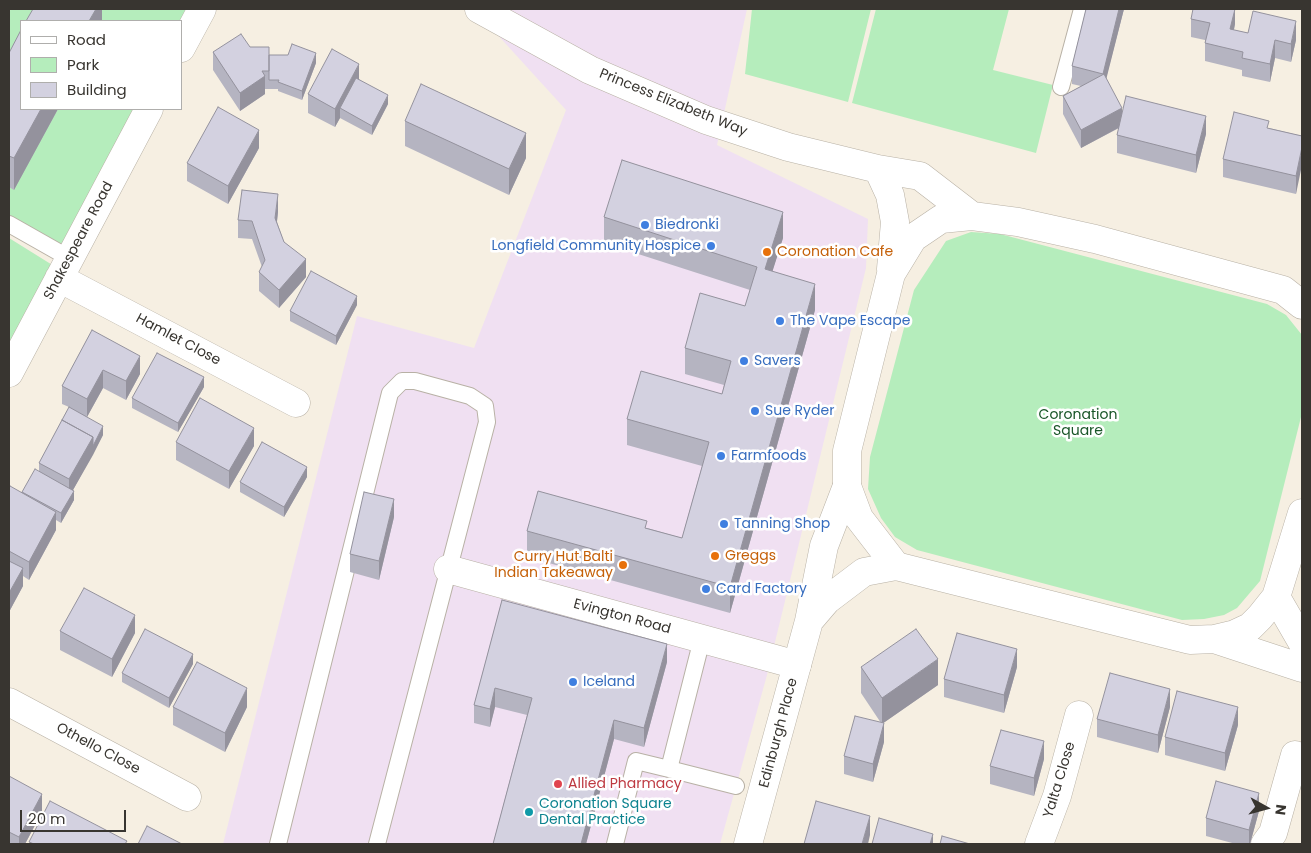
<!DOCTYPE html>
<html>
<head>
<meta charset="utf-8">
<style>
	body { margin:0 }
	#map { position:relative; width:1311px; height:853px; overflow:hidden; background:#f6efe2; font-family:Poppins,sans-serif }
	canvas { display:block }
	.frame { position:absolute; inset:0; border:10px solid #383530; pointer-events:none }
	.legend { position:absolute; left:20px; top:20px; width:162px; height:90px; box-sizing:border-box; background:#fff; border:1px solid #afaeac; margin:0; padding:6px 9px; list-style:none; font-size:15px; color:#383530 }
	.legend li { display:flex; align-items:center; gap:10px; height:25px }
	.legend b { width:25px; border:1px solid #afaeac }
	.north { position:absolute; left:1241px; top:783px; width:50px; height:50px; -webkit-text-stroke:4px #fff; paint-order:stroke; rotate:97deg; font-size:14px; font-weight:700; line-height:20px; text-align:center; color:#383530 }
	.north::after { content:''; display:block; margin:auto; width:18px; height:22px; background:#383530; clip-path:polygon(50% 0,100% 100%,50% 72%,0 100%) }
	.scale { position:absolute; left:20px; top:810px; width:106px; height:22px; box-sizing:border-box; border:2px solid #383530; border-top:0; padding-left:6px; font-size:15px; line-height:18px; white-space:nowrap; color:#383530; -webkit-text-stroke:4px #fff; paint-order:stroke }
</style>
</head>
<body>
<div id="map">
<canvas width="1311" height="853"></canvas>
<div class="frame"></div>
<ul class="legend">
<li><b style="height:6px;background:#fff"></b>Road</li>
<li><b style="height:14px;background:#b5edbc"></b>Park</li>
<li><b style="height:14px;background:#d3d1e0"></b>Building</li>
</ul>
<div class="north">N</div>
<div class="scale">20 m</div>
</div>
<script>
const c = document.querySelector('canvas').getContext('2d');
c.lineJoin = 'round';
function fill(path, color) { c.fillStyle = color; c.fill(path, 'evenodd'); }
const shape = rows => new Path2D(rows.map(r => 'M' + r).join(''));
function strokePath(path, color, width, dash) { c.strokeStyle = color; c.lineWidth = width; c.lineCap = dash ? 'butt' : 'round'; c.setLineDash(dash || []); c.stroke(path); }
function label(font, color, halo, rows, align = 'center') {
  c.font = font + ' Poppins,sans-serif'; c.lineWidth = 5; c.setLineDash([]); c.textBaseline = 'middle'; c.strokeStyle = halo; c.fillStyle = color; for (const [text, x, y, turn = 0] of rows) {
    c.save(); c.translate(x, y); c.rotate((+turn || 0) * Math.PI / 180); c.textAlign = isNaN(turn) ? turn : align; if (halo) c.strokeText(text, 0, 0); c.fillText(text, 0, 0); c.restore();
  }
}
const commercial = shape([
	[474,9,747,9,717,145,868,219,866,268,767,675,720,844,223,844,357,316,474,348,566,110]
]);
const green = shape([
	[11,9,50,9,43,21,21,21,21,62,9,85,9,12],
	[79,9,202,9,181,21,87,21],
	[752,9,871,9,848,102,745,74],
	[876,9,1009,9,993,70,1053,85,1036,153,852,103],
	[58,109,149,109,69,258,9,224,9,187],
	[971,232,1000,234,1267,304,1286,315,1302,335,1302,413,1260,581,1237,608,1224,615,1204,619,1182,620,917,550,895,537,881,518,868,489,870,457,914,290,946,241],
	[9,238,62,271,9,373]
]);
const lane = shape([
	[1061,87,1082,9],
	[9,224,69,258],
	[669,769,736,786],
	[278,844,390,393,402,381,415,381,470,396,485,406,487,422,377,844],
	[615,844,636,761,669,769,702,639]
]);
const street = shape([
	[181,48,202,9],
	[59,278,296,403],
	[9,373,149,109],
	[448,569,797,665],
	[9,702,187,797],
	[1039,844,1057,796,1079,715],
	[1265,844,1273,833,1295,755]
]);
const secondary = shape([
	[809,621,827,600,864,572,896,566],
	[748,844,809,621,824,546,847,486]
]);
const primary = shape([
	[479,9,590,70,706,120,788,147,878,169,920,176,972,216],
	[878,169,890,195,895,222,891,269],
	[1302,305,1283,290,1095,239,1018,222,972,216,941,219,913,238,891,274,847,451,847,486,859,518,896,566,1190,640,1214,639,1235,634,1250,627,1260,617,1276,597,1302,513],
	[1276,597,1302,642],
	[1214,639,1302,668]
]);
const wall = shape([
	[1086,9,1124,9,1106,78,1122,114,1206,134,1196,173,1117,153,1117,135,1119,128,1081,148,1063,114,1063,96,1081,86,1072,84,1072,66],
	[1235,9,1235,24,1234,30,1248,33,1296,40,1291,62,1275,58,1270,82,1242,76,1242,70,1205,61,1205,40,1191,37,1191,19],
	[250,47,269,55,316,63,302,100,278,91,278,89,265,89,265,94,240,111,213,70,213,52],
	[9,53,21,109,58,109,14,190,9,187],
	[359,79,388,104,372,135,340,118,335,127,308,113,308,94],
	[405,121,526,158,509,195,405,146],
	[1269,128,1302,136,1296,194,1223,177,1223,159],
	[259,148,228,204,187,181,187,163],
	[278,212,277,222,284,242,306,277,279,308,259,291,259,272,262,267,252,239,238,238,238,220],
	[604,217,783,238,772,272,815,310,730,613,527,557,527,531,647,528,682,538,702,466,627,445,627,419,722,394,724,385,685,374,685,348,745,306,750,290,604,243],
	[357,305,336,345,290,321,290,311],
	[92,330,140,374,126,400,103,388,87,417,103,435,73,490,74,500,61,523,56,520,56,530,29,580,23,576,23,586,9,612,9,489,22,493,22,492,39,471,39,463,69,407,62,404,62,386],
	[204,387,178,432,132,408,132,398],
	[176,442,254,446,229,489,176,460],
	[307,477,284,517,240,492,240,482],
	[394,517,379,580,350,572,350,554],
	[502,600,667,662,644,747,614,739,586,844,493,844,527,715,495,707,490,727,474,723,474,705],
	[60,631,135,633,112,677,60,650],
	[193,664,169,708,122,682,122,673],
	[861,667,938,685,883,723,884,742,873,782,844,774,844,756,881,723,861,693],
	[1017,667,1004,713,944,697,944,679],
	[173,707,247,707,225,752,173,725],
	[1170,707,1158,753,1097,737,1097,719],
	[1238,725,1225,771,1165,755,1165,737],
	[1044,759,1034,796,990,784,990,766],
	[9,776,42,812,25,844,9,844],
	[1259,811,1250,844,1236,844,1206,836,1206,818]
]);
const shadedWall = shape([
	[96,9,102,9,102,21,89,21],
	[1119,9,1124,9,1103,92,1103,74],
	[1235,9,1235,24,1230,47,1230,29],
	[1296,21,1296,40,1291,62,1291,44],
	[1275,40,1275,58,1270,82,1270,64],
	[316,53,316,63,302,100,302,91],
	[359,64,359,82,340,108,340,118,335,127,335,109],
	[265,76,265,94,240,111,240,93],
	[388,95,388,104,372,135,372,126],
	[1122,108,1122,126,1081,148,1081,130],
	[41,109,58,109,14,190,14,158],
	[1206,116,1206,134,1196,173,1196,155],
	[259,130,259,148,228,204,228,186],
	[526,133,526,158,509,195,509,169],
	[1302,147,1302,165,1296,194,1296,176],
	[278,194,278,212,275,237,275,218],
	[783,212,783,238,765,295,765,269],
	[306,259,306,277,279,308,279,290],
	[815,284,815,310,730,613,730,587],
	[357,296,357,305,336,345,336,336],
	[140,356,140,374,126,400,126,381],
	[103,370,103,388,87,417,87,399],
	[204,377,204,387,178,432,178,423],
	[103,426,103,435,93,455,93,446],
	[254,428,254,446,229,489,229,471],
	[93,437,93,455,69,497,69,479],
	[307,467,307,477,284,517,284,507],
	[74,491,74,500,61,523,61,513],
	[394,499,394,517,379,580,379,561],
	[56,512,56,530,29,580,29,562],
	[23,568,23,586,9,612,9,593],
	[135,615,135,633,112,677,112,659],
	[667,644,667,662,644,747,644,728],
	[1017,649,1017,667,1004,713,1004,695],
	[193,654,193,664,169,708,169,698],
	[938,659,938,685,882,724,882,698],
	[247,688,247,707,225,752,225,733],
	[495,688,495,707,490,727,490,709],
	[1170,689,1170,707,1158,753,1158,735],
	[1238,707,1238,725,1225,771,1225,753],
	[614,720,614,739,586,844,581,844],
	[884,723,884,742,873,782,873,764],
	[1044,741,1044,759,1034,796,1034,778],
	[1259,793,1259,811,1250,844,1249,844,1249,830],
	[42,794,42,812,25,844,19,844,19,837],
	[870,816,870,835,868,844,862,844],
	[933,834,933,844,930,844]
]);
const building = shape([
	[33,9,96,9,89,21,26,21,33,9],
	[1086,9,1119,9,1103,74,1072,66,1086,9],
	[1193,9,1235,9,1230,29,1248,33,1253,11,1296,21,1291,44,1275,40,1270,64,1242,58,1243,52,1205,43,1210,23,1191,19,1193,9],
	[21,30,21,109,41,109,14,158,9,156,9,53,21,30],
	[241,34,250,47,269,47,269,71,262,71,265,76,240,93,213,52,241,34],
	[292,44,316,53,302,91,278,82,279,80,269,80,269,55,288,55,292,44],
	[332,49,359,64,335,109,308,94,332,49],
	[1104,74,1122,108,1081,130,1063,96,1104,74],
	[356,78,388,95,372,126,340,108,356,78],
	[421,84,526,133,509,169,405,121,421,84],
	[1126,96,1206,116,1196,155,1117,135,1126,96],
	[218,107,259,130,228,186,187,163,218,107],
	[1234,112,1269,121,1267,128,1302,136,1302,147,1296,176,1223,159,1234,112],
	[622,160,783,212,765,269,815,284,730,587,527,531,538,491,647,521,645,528,682,538,709,442,627,419,641,371,722,394,731,361,685,348,700,293,745,306,757,267,604,217,622,160],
	[242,190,278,194,275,218,284,242,306,259,279,290,259,272,265,260,252,221,238,220,242,190],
	[311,271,357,296,336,336,290,311,311,271],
	[92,330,140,356,126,381,103,370,87,399,62,386,92,330],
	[157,353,204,377,178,423,132,398,157,353],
	[200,398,254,428,229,471,176,442,200,398],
	[69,407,103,426,93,446,93,437,62,420,69,407],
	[62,420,93,437,69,479,39,463,62,420],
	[262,442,307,467,284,507,240,482,262,442],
	[35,469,74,491,61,513,22,492,35,469],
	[10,486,56,512,29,562,9,551,9,489,10,486],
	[364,492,394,499,379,561,350,554,364,492],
	[9,561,23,568,9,593,9,561],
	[84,588,135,615,112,659,60,631,84,588],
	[502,600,667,644,644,728,614,720,581,844,493,844,532,698,495,688,490,709,474,705,502,600],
	[145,629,193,654,169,698,122,673,145,629],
	[916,629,938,659,882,698,861,667,916,629],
	[957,633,1017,649,1004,695,944,679,957,633],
	[197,662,247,688,225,733,173,707,197,662],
	[1110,673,1170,689,1158,735,1097,719,1110,673],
	[1177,691,1238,707,1225,753,1165,737,1177,691],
	[855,716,884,723,873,764,844,756,855,716],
	[1001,730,1044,741,1034,778,990,766,1001,730],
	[9,776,42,794,19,837,9,832,9,776],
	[1216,781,1259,793,1249,830,1206,818,1216,781],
	[50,801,127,841,125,844,34,844,29,842,50,801],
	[816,801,870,816,862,844,804,844,816,801],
	[879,818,933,834,930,844,872,844,879,818],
	[147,826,182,844,138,844,147,826],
	[942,836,970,844,940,844,942,836]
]);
const markers = [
	[645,225,5,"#3f7fe0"],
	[711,246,5,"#3f7fe0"],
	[767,252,5,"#e8710a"],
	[780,321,5,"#3f7fe0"],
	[744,361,5,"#3f7fe0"],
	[755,411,5,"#3f7fe0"],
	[721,456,5,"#3f7fe0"],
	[724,524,5,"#3f7fe0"],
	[715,556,5,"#e8710a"],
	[623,565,5,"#e8710a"],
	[706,589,5,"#3f7fe0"],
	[573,682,5,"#3f7fe0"],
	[558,784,5,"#e0444e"],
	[529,812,5,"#0f9aa8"]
];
const streetNames = [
	["Princess Elizabeth Way",673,103,22],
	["Shakespeare Road",79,241,-62],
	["Hamlet Close",178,340,28],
	["Evington Road",622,617,15],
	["Edinburgh Place",779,733,-75],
	["Othello Close",98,749,28],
	["Yalta Close",1060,780,-73]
];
const shopNames = [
	["Biedronki",655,225],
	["Longfield Community Hospice",701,246,"right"],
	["The Vape Escape",790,321],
	["Savers",754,361],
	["Sue Ryder",765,411],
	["Farmfoods",731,456],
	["Tanning Shop",734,524],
	["Card Factory",716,589],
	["Iceland",583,682]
];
const foodNames = [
	["Coronation Cafe",777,252],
	["Greggs",725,556],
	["Curry Hut Balti",613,557,"right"],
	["Indian Takeaway",613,573,"right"]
];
const parkNames = [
	["Coronation",1078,415],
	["Square",1078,431]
];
const healthNames = [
	["Allied Pharmacy",568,784]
];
const cultureNames = [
	["Coronation Square",539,804],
	["Dental Practice",539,820]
];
fill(commercial, '#f0e0f2');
fill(green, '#b5edbc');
strokePath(lane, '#b8b1a5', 18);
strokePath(street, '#b8b1a5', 29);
strokePath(secondary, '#b8b1a5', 29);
strokePath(primary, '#b8b1a5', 29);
strokePath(lane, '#fff', 16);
strokePath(street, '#fff', 28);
strokePath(secondary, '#fff', 28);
strokePath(primary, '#fff', 28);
fill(wall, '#b5b4c1');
fill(shadedWall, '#94929d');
fill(building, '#d3d1e0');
strokePath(building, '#94929d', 1);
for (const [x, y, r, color] of markers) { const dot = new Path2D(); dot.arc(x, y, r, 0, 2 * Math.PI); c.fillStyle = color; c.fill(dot); strokePath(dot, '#fff', 2); }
label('14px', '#383530', '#fff', streetNames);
label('14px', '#366cbe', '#fff', shopNames, 'left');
label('14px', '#c56008', '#fff', foodNames, 'left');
label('14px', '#185527', '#fff', parkNames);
label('14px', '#be3a42', '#fff', healthNames, 'left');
label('14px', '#0d838f', '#fff', cultureNames, 'left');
</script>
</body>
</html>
